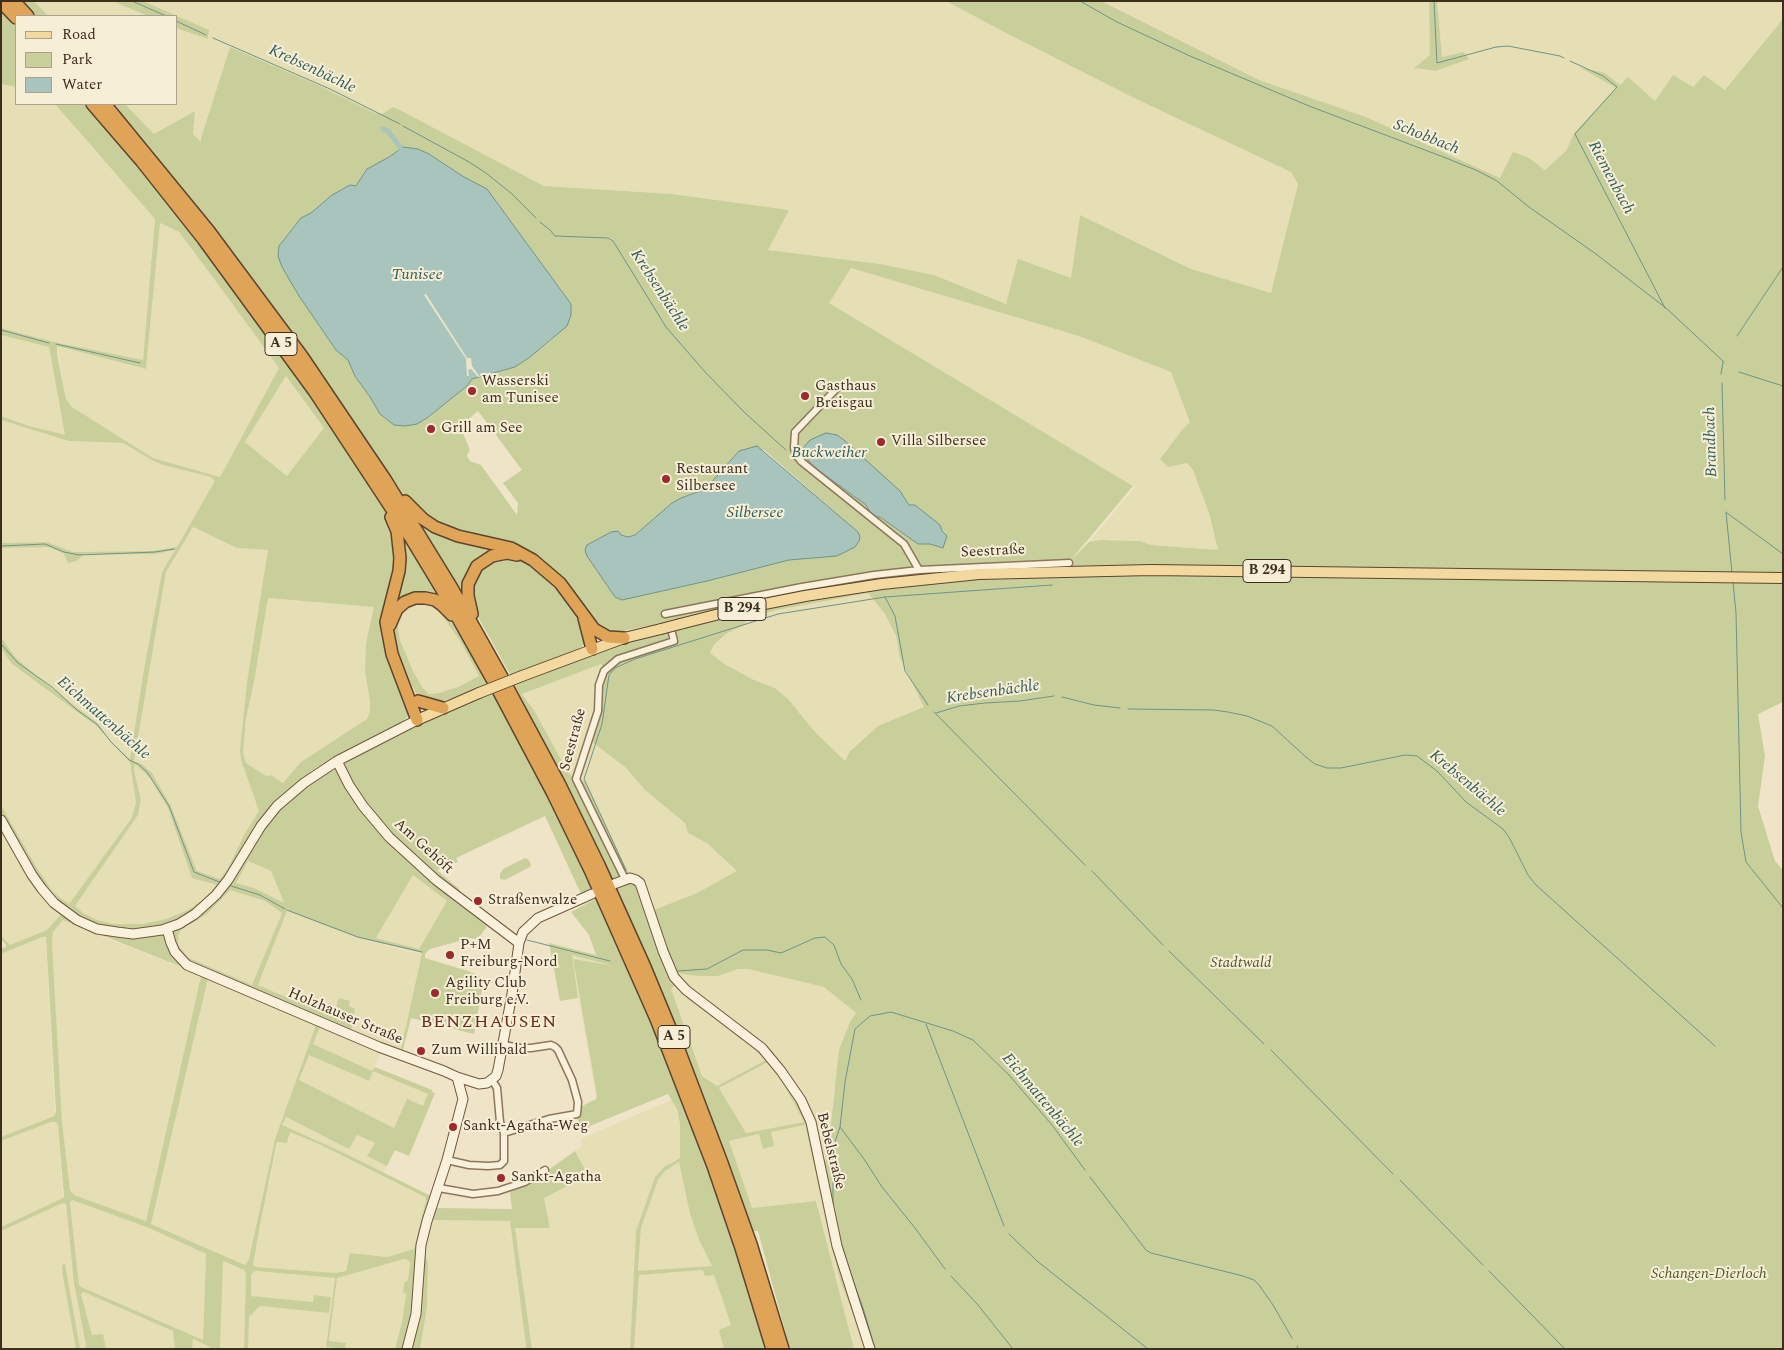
<!DOCTYPE html>
<html>
<head>
<meta charset="utf-8">
<style>
	body { margin:0 }
	#map { position:relative; width:1784px; height:1350px; overflow:hidden; background:#f0e4c8; font-family:Spectral,serif }
	canvas { display:block }
	.frame { position:absolute; inset:0; border:2px solid #3d2e20; pointer-events:none }
	.legend { position:absolute; left:15px; top:15px; width:162px; height:90px; box-sizing:border-box; background:#f7eed8; border:1px solid #ada18e; margin:0; padding:6px 9px; list-style:none; font-size:15px; color:#3d2e20 }
	.legend li { display:flex; align-items:center; gap:10px; height:25px }
	.legend b { width:25px; border:1px solid #ada18e }
</style>
</head>
<body>
<div id="map">
<canvas width="1784" height="1350"></canvas>
<div class="frame"></div>
<ul class="legend">
<li><b style="height:6px;background:#f3d9a0"></b>Road</li>
<li><b style="height:14px;background:#c9cf9b"></b>Park</li>
<li><b style="height:14px;background:#a9c4bc"></b>Water</li>
</ul>
</div>
<script>
const c = document.querySelector('canvas').getContext('2d');
c.lineJoin = 'round';
function fill(path, color) { c.fillStyle = color; c.fill(path, 'evenodd'); }
const shape = rows => new Path2D(rows.map(r => 'M' + r).join(''));
function strokePath(path, color, width, dash) { c.strokeStyle = color; c.lineWidth = width; c.lineCap = dash ? 'butt' : 'round'; c.setLineDash(dash || []); c.stroke(path); }
function label(font, color, halo, rows, align = 'center') {
  c.font = font + ' Spectral,serif'; c.lineWidth = 4; c.setLineDash([]); c.textBaseline = 'middle'; c.strokeStyle = halo; c.fillStyle = color; for (const [text, x, y, turn = 0] of rows) {
    c.save(); c.translate(x, y); c.rotate((+turn || 0) * Math.PI / 180); c.textAlign = isNaN(turn) ? turn : align; if (halo) c.strokeText(text, 0, 0); c.fillText(text, 0, 0); c.restore();
  }
}
const farmland = shape([
	[34,1,112,1,148,16,48,16],
	[143,1,946,1,1006,33,1132,97,1291,172,1298,184,1271,294,1191,269,1080,215,1071,279,1006,304,934,275,880,264,768,250,788,210,672,194,544,186,398,109,393,107,382,114,375,113,318,85,230,47,201,138,201,143,193,134,195,111,154,134,125,104,176,104,176,28,208,39,209,31],
	[1101,1,1429,1,1430,55,1414,68,1435,71,1463,52,1442,57,1437,1,1783,1,1783,19,1725,90,1704,75,1693,87,1655,102,1628,77,1620,85,1605,73,1581,67,1616,88,1574,133,1566,151,1545,170,1529,158,1500,178,1366,117,1259,80],
	[1,84,16,87,16,104,55,104,155,219,143,361,54,342,1,328],
	[160,223,179,232,223,291,279,368,220,477,153,458,72,407,66,399,57,346,146,369],
	[851,268,1079,336,1171,372,1191,422,1183,429,1187,463,1193,470,1209,513,1218,550,1151,545,1140,541,1126,540,1113,539,1089,542,1135,487,828,303],
	[1,335,49,347,65,436,1,416],
	[286,376,324,428,288,476,245,442],
	[1,420,69,441,123,443,152,460,163,465,211,477,215,479,215,482,177,547,152,551,73,552,47,542,1,543],
	[193,527,237,548,269,550,247,682,240,750,241,760,259,811,244,835,228,868,220,879,197,871,171,806,152,773,142,764,134,761,166,572],
	[43,546,49,547,77,561,83,555,155,554,175,550,162,572,143,675,130,760,111,741,98,724,38,677,16,658,1,637,1,548],
	[868,593,885,614,896,637,900,658,925,707,878,726,850,750,846,762,816,733,788,699,775,688,754,680,726,665,710,653,714,646,727,634,746,624,745,619,777,610],
	[268,598,375,607,366,643,365,671,370,701,370,712,367,719,301,762,283,783,271,775,266,776,246,763,243,753,246,718,254,682],
	[424,602,432,606,441,614,460,641,479,676,458,687,439,693,429,694,422,687,413,671,400,640,398,627,399,617,404,611,411,606],
	[1,648,12,664,96,727,130,762,136,803,131,819,69,904,54,893,37,868,1,805],
	[601,664,606,671,591,741,626,768,645,790,685,823,688,833,707,843,738,871,697,893,654,910,644,883,629,874,586,782,575,779,568,772,534,709,522,693],
	[135,764,150,778,168,808,192,878,217,885,204,899,186,911,166,919,142,924,114,924,97,920,83,913,75,906,138,815,141,800,134,770],
	[1,827,62,913,47,930,10,945,1,936],
	[248,861,271,871,284,904,254,888,235,883],
	[413,875,447,901,419,949,376,938],
	[230,889,265,901,282,913,252,985,187,957,178,944,178,935,181,930,191,925],
	[287,911,358,938,410,952,422,953,401,1049,350,1030,355,1009,349,1006,350,1001,333,1017,258,985],
	[63,920,100,936,200,974,201,976,146,1221,74,1195,70,1190,62,1122,52,942,53,932],
	[44,936,46,940,55,1115,1,1137,1,954],
	[571,955,615,966,573,960,597,1096,596,1097],
	[738,969,748,969,824,987,856,1013,850,1022,834,1089,827,1159,824,1161,811,1113,796,1086,694,992,675,972,698,976,718,976],
	[208,978,316,1025,275,1139,249,1259,245,1265,151,1224],
	[674,986,689,1000,750,1046,766,1060,717,1086,702,1076,670,989],
	[320,1027,381,1051,373,1071,428,1094,424,1106,397,1122,394,1128,299,1080,309,1054,368,1081,373,1072,313,1044],
	[768,1062,784,1085,804,1122,746,1133,719,1088],
	[673,1099,677,1109,680,1124,680,1158,673,1161,655,1177,636,1231,630,1349,532,1349,515,1228,550,1228,543,1198,588,1175,575,1151,581,1147,581,1139],
	[285,1117,349,1148,356,1135,375,1143,368,1156,387,1166,383,1173,340,1151,282,1126],
	[51,1122,56,1122,58,1125,63,1198,1,1227,1,1141],
	[805,1125,833,1252,840,1280,860,1333,864,1349,854,1349,816,1201,752,1208,728,1141,759,1134,763,1148,771,1132],
	[290,1132,321,1145,425,1197,426,1200,414,1249,387,1257,350,1253,346,1271,335,1273,256,1267,253,1265,260,1225,278,1142,288,1142],
	[679,1162,690,1214,699,1240,712,1266,638,1272,641,1228,658,1180,665,1171],
	[72,1200,149,1228,206,1254,203,1341,81,1287,79,1285,70,1203],
	[63,1203,66,1208,74,1284,86,1345,85,1348,76,1349,64,1265,76,1349,1,1349,1,1231],
	[432,1220,510,1221,526,1346,525,1349,420,1349,427,1307,428,1279,424,1252],
	[404,1259,409,1261,410,1263,402,1322,395,1349,345,1349,346,1343,329,1341,337,1277],
	[223,1261,244,1270,246,1273,244,1349,219,1349],
	[704,1270,714,1275,731,1325,720,1330,724,1349,634,1349,639,1275],
	[254,1271,335,1278,326,1347,336,1349,248,1349,249,1317,261,1306,329,1313,314,1302,250,1296,251,1275],
	[81,1292,84,1292,118,1306,174,1331,175,1349,106,1349,103,1334,92,1336],
	[192,1339,208,1347,213,1349,192,1349]
]);
const green = shape([
	[21,1,34,1,48,16,34,16],
	[112,1,143,1,209,30,208,39,176,28,176,16,148,16],
	[946,1,1101,1,1259,80,1366,117,1500,178,1513,152,1529,158,1545,170,1566,151,1574,133,1616,88,1579,67,1605,73,1620,85,1628,77,1655,101,1673,75,1693,87,1704,75,1725,90,1783,19,1783,702,1758,714,1765,756,1758,806,1775,861,1783,870,1783,1349,864,1349,860,1333,840,1280,833,1252,805,1125,771,1132,774,1146,763,1149,759,1134,729,1141,752,1208,816,1201,854,1349,790,1349,758,1231,752,1231,711,1115,659,984,613,882,566,784,514,684,660,626,648,626,608,634,596,627,574,592,552,570,438,526,404,496,338,398,281,317,227,246,112,104,125,104,154,134,195,111,193,134,201,142,201,138,230,47,318,85,375,113,382,114,393,107,398,109,544,186,672,194,789,210,768,250,880,264,934,275,1006,304,1018,259,1071,278,1080,215,1191,269,1271,293,1298,184,1291,172,1132,97,1006,33],
	[399,149,429,154,464,177,487,189,571,304,556,336,530,357,515,367,472,379,467,386,427,418,394,425,380,414,370,397,355,376,348,360,336,350,299,296,282,267,279,246,301,218,311,213,332,195,356,186,367,169,389,157],
	[851,268,1079,336,1171,372,1190,422,1183,429,1160,459,1168,467,1187,463,1193,470,1209,513,1218,550,1151,545,1140,541,1101,540,1089,542,1070,561,1133,486,829,303],
	[478,411,522,470,503,483,518,503,517,515,481,465,470,461,468,458,467,455,470,450,462,431,463,424],
	[764,450,858,532,838,556,789,560,707,581,622,600,615,597,587,556,588,545,611,532,618,531,621,535,628,537,635,535,672,503,681,498,700,491,709,485,739,451],
	[868,593,885,614,896,636,900,658,924,707,878,726,850,751,845,761,816,733,788,699,775,688,754,680,726,665,710,653,714,645,726,634,746,624,745,619,777,610],
	[601,664,606,671,601,685,591,741,626,768,645,790,685,823,688,833,707,843,737,871,697,893,654,910,644,883,629,874,586,782,575,779,568,772,534,710,522,694],
	[738,969,748,969,824,987,856,1013,850,1022,839,1050,827,1159,824,1161,811,1113,742,1028,682,981,676,973,698,976,718,976],
	[674,986,689,1000,750,1046,766,1060,717,1086,702,1076,671,989],
	[768,1062,784,1085,804,1122,746,1133,719,1088],
	[1429,1,1437,1,1442,57,1463,52,1469,59,1435,71,1414,68,1430,55],
	[1,10,16,27,16,87,1,84],
	[55,104,85,104,126,152,210,256,293,370,382,504,391,523,397,557,386,606,410,714,403,721,408,730,493,693,533,767,592,889,581,894,545,816,456,858,458,862,437,870,459,889,461,893,458,897,496,929,494,931,487,926,481,935,475,939,470,938,430,949,425,954,425,958,471,972,484,978,474,1034,411,1018,401,1058,320,1027,313,1044,372,1071,375,1067,432,1090,432,1092,435,1093,409,1156,395,1150,387,1166,367,1156,375,1143,357,1135,349,1149,286,1117,282,1125,340,1151,437,1199,436,1208,512,1209,510,1193,511,1191,537,1178,575,1151,588,1175,544,1198,550,1228,515,1228,532,1349,525,1349,526,1346,510,1221,432,1220,424,1252,428,1264,427,1307,420,1349,395,1349,402,1322,406,1294,403,1292,404,1283,408,1280,410,1263,408,1260,404,1259,337,1278,329,1341,346,1343,345,1349,326,1347,335,1278,256,1271,254,1271,251,1275,251,1296,313,1302,314,1295,331,1297,329,1313,260,1306,249,1317,248,1349,244,1349,246,1273,244,1270,223,1261,220,1349,213,1349,193,1339,192,1349,175,1349,173,1331,84,1292,81,1294,92,1335,103,1334,106,1349,84,1349,86,1345,74,1284,66,1205,63,1203,1,1231,1,1227,63,1198,64,1196,58,1125,56,1122,51,1122,1,1141,1,1137,54,1116,56,1112,46,937,42,937,1,954,1,949,7,946,1,939,1,936,10,945,47,930,62,913,1,827,1,805,37,868,54,893,69,904,131,819,136,803,130,762,96,726,12,664,1,648,1,637,16,658,38,677,98,724,111,741,130,759,143,675,162,572,175,550,155,554,83,555,77,561,68,563,64,554,49,547,1,548,1,543,47,542,73,552,152,551,177,547,215,481,211,477,163,465,152,460,123,443,69,441,1,420,1,416,30,426,65,435,49,347,1,335,1,328,54,342,143,360,155,219],
	[160,223,179,232,223,291,279,368,220,477,153,458,72,407,66,399,57,354,57,346,146,369],
	[286,376,324,428,287,476,245,442],
	[193,527,237,548,268,550,247,682,240,750,241,760,259,811,244,835,228,868,220,879,197,871,171,806,152,773,142,764,134,761,166,572],
	[268,598,374,607,366,643,365,671,370,701,370,712,367,719,301,762,283,783,271,775,266,776,246,763,243,753,246,718,254,682],
	[135,764,150,778,168,808,192,878,217,885,204,899,186,911,166,919,142,924,114,924,97,920,83,913,75,906,138,815,141,800,134,770],
	[319,766,325,774,316,780,310,772],
	[248,861,271,871,284,903,254,888,236,883],
	[413,875,447,901,419,949,376,938],
	[230,890,265,901,282,913,252,985,187,957,178,944,178,935,181,930,207,914],
	[287,911,358,938,422,953,401,1049,351,1030,355,1009,349,1006,350,1001,339,998,333,1017,258,985],
	[63,920,200,974,201,976,146,1221,74,1195,70,1190,62,1122,52,942,53,932],
	[208,978,316,1025,275,1139,249,1259,245,1265,151,1224],
	[309,1055,369,1081,373,1071,428,1094,423,1106,407,1099,394,1128,299,1080],
	[290,1132,321,1145,425,1197,426,1200,414,1249,387,1257,350,1253,346,1271,335,1273,256,1267,253,1265,260,1225,277,1142,287,1143],
	[72,1200,149,1228,206,1254,203,1340,81,1287,79,1285,70,1203],
	[414,516,505,549,489,555,464,597],
	[401,534,406,540,442,600,399,604,394,599],
	[496,557,521,558,539,570,561,592,575,610,580,621,585,642,581,648,511,676,473,608,470,597,475,573],
	[421,600,442,608,458,633,463,639,489,685,467,694,436,703,420,699,416,694,399,659,392,629,401,608],
	[424,602,432,606,441,614,460,641,479,676,458,687,439,693,429,694,422,687,413,671,400,640,398,627,399,617,404,611,411,606],
	[525,858,529,860,531,865,530,867,505,880,500,879,500,874,503,869],
	[597,898,647,1010,699,1144,738,1256,766,1349,724,1349,719,1330,731,1325,714,1275,705,1276,703,1270,639,1275,634,1349,630,1349,636,1231,655,1177,664,1167,680,1158,680,1124,677,1109,668,1094,592,1125,581,1133,577,1117,582,1106,596,1099,597,1096,573,959,614,966,572,955,578,998,560,1001,549,943,596,955,589,935,571,912],
	[679,1162,690,1214,699,1240,712,1266,638,1271,641,1228,658,1180,665,1171],
	[65,1264,80,1348,76,1349,63,1277,62,1265]
]);
const water = shape([
	[403,147,418,149,429,154,464,177,487,189,571,304,571,315,567,326,530,357,515,367,472,379,467,386,427,418,417,424,405,426,394,425,380,414,370,397,355,376,348,360,336,350,299,296,282,267,278,256,279,246,301,218,311,213,332,195,350,185,356,186,367,169,389,157,403,147],
	[826,433,837,435,845,441,900,491,909,505,915,505,940,525,942,531,947,536,943,548,930,544,918,544,880,517,877,517,870,512,866,505,814,467,803,454,804,447,810,440,826,433],
	[757,446,858,532,860,537,859,541,855,547,837,556,789,560,707,581,622,600,615,597,587,556,585,550,587,545,611,532,618,531,621,535,628,537,635,535,672,503,681,498,700,491,709,485,739,451,757,446]
]);
const pier = shape([
	[426,294,467,358,471,358,472,366,480,377,478,377,471,369,468,370,469,376,467,376,466,359,424,295]
]);
const stream = shape([
	[132,1,166,16],
	[1080,1,1117,22,1190,56,1309,106,1446,158,1478,171,1497,181,1529,207,1596,254,1666,308,1724,362],
	[1434,1,1437,63,1496,47,1508,46,1560,56,1564,58],
	[176,21,206,35],
	[213,38,330,89,400,124],
	[1570,61,1603,76,1617,87,1575,134,1665,308],
	[403,126,469,162,486,173,512,194,536,218],
	[540,222,550,230,555,236,608,238,613,241,666,327,706,373,745,413,786,450],
	[1,330,49,343],
	[1737,336,1783,267],
	[56,344,140,363],
	[1739,372,1783,386],
	[1721,374,1723,362],
	[1722,383,1725,500],
	[1726,512,1732,573],
	[1727,513,1783,554],
	[1,546,45,544,64,552,79,555,155,552,174,549],
	[1733,582,1736,613,1741,832,1746,862,1783,908],
	[885,597,895,616,905,671,928,705],
	[1,644,18,663,52,687,77,710,97,724,111,742,129,760,138,764,147,772,169,806,194,872,222,883],
	[1062,697,1094,705,1120,708],
	[1128,709,1213,710,1228,712,1247,716,1272,726,1307,758,1315,764,1327,768,1341,768,1405,755,1417,756,1437,771,1466,802,1503,829,1509,837,1528,875,1536,885,1715,1046],
	[934,712,1085,865],
	[936,713,959,706,985,703,1020,701,1054,696],
	[626,870,584,779,602,724,609,675,615,668,635,659,778,614,885,597,1052,585],
	[1092,871,1163,945],
	[228,885,260,895,285,909],
	[287,910,358,937,422,952],
	[527,940,610,961],
	[1169,951,1264,1044],
	[678,971,707,969,743,950,767,950,781,953,815,938,825,937,834,945,841,964,852,979,861,1000],
	[926,1024,1004,1226],
	[1271,1050,1393,1174],
	[1090,1177,1146,1250,1151,1253,1243,1276,1254,1280,1259,1285,1273,1305,1292,1338],
	[1400,1180,1483,1265],
	[835,1214,833,1206,833,1161,835,1142,840,1127],
	[1009,1234,1037,1261,1148,1349],
	[840,1238,842,1248],
	[844,1255,864,1311,875,1349],
	[945,1269,915,1228,882,1187,864,1159,840,1127,845,1082,855,1029,870,1016,891,1012,953,1031,973,1040,1009,1075,1052,1125,1085,1170],
	[1489,1271,1565,1349],
	[951,1276,978,1305,1013,1349],
	[1297,1346,1298,1349]
]);
const canal = shape([
	[383,129,388,131,401,148]
]);
const street = shape([
	[838,387,795,432,794,448,796,455,802,462,904,544,919,570],
	[665,614,802,587,874,575,919,570,1069,563],
	[625,879,576,779,598,711,599,685,604,671,618,659,674,641,672,633],
	[504,1045,520,1048,531,1048,551,1045,555,1047,558,1050,572,1080,578,1102,577,1114,549,1119,504,1133],
	[447,1160,469,1165,488,1166,500,1165,504,1161,504,1133,500,1122,497,1088,492,1080],
	[439,1188,473,1194,498,1191,525,1182,545,1170]
]);
const secondary = shape([
	[337,761,349,785,363,806,389,837,436,880,519,943],
	[1,820,32,875,42,889,54,903,77,920,97,929,117,932,133,934,162,930,179,924,195,914,216,895,228,880,261,826,277,806,304,783,337,761,417,720],
	[614,884,630,878,636,880,640,883,663,951,674,977,686,990,762,1048,781,1071,801,1100,811,1122,837,1246,870,1349],
	[167,929,171,943,175,952,187,965,379,1047,444,1071,457,1077,479,1084,487,1083,496,1076,498,1070,512,994,519,943,523,932,538,918,592,894],
	[407,1349,416,1314,421,1245,427,1221,447,1160,463,1099,457,1077]
]);
const primary = shape([
	[680,624,739,609,805,596,882,584,979,574,1151,570,1783,578],
	[522,676,624,638,661,629],
	[417,720,479,693]
]);
const highway = shape([
	[14,1,28,16],
	[1,2,16,18],
	[92,104,142,162,203,239,314,391,410,537,442,590,493,681],
	[105,104,209,231,302,356,385,479,452,588,502,677],
	[405,501,423,519,435,527,458,536,511,548,533,560,560,583,594,629,608,637,624,638],
	[391,517,397,531,400,558,399,571,386,622,392,654,417,720],
	[472,614,468,596,468,584,477,566,492,556,507,553,517,555],
	[584,618,592,649],
	[390,625,397,609,405,602,415,598,425,598,435,600,442,605,452,615],
	[508,688,559,783,599,865,645,967,676,1042,722,1163,751,1244,783,1349],
	[499,692,553,794,590,870,656,1019,713,1166,741,1248,772,1349],
	[418,701,443,708]
]);
const primaryBridge = shape([
	[661,629,680,624],
	[479,693,522,676]
]);
const markers = [
	[472,391,5,"#9e2a2b"],
	[805,396,5,"#9e2a2b"],
	[431,429,5,"#9e2a2b"],
	[881,442,5,"#9e2a2b"],
	[666,479,5,"#9e2a2b"],
	[478,901,5,"#9e2a2b"],
	[450,955,5,"#9e2a2b"],
	[435,993,5,"#9e2a2b"],
	[421,1051,5,"#9e2a2b"],
	[453,1127,5,"#9e2a2b"],
	[501,1178,5,"#9e2a2b"]
];
const shields = [
	[281,344,32],
	[1267,571,48],
	[742,609,48],
	[674,1037,32]
];
const shieldNames = [
	["A 5",281,344],
	["B 294",1267,571],
	["B 294",742,609],
	["A 5",674,1037]
];
const poiNames = [
	["Wasserski",482,382],
	["am Tunisee",482,399],
	["Gasthaus",815,387],
	["Breisgau",815,404],
	["Grill am See",441,429],
	["Villa Silbersee",891,442],
	["Restaurant",676,470],
	["Silbersee",676,487],
	["Straßenwalze",488,901],
	["P+M",460,946],
	["Freiburg-Nord",460,963],
	["Agility Club",445,984],
	["Freiburg e.V.",445,1001],
	["Zum Willibald",431,1051],
	["Sankt-Agatha-Weg",463,1127],
	["Sankt-Agatha",511,1178]
];
const streetNames = [
	["Seestraße",993,552,-3],
	["Seestraße",574,740,-75],
	["Am Gehöft",423,847,42],
	["Holzhauser Straße",345,1017,23],
	["Bebelstraße",830,1151,76]
];
const parkNames = [
	["Stadtwald",1241,964],
	["Schangen-Dierloch",1709,1275]
];
const waterNames = [
	["Krebsenbächle",312,70,25],
	["Schobbach",1426,138,22],
	["Riemenbach",1610,178,62],
	["Tunisee",417,276],
	["Krebsenbächle",659,291,57],
	["Brandbach",1712,442,-92],
	["Buckweiher",829,454],
	["Silbersee",755,514],
	["Krebsenbächle",993,693,-8],
	["Eichmattenbächle",103,719,41],
	["Krebsenbächle",1467,784,40],
	["Eichmattenbächle",1042,1101,50]
];
const quarterNames = [
	["BENZHAUSEN",489,1023]
];
fill(farmland, '#e6deb5');
fill(green, '#c9cf9b');
fill(water, '#a9c4bc');
strokePath(water, '#6f938a', 1);
fill(pier, '#f0e4c8');
strokePath(stream, '#6f938a', 1);
strokePath(canal, '#a9c4bc', 5);
strokePath(street, '#8d765c', 9);
strokePath(secondary, '#6f573f', 11);
strokePath(primary, '#5b4430', 12);
strokePath(highway, '#5b4430', 14);
strokePath(street, '#faf1dc', 6);
strokePath(secondary, '#faf1dc', 9);
strokePath(primary, '#f3d9a0', 10);
strokePath(highway, '#e0a458', 11);
strokePath(primaryBridge, '#5b4430', 12, []);
strokePath(primaryBridge, '#f3d9a0', 10);
for (const [x, y, r, color] of markers) { const dot = new Path2D(); dot.arc(x, y, r, 0, 2 * Math.PI); c.fillStyle = color; c.fill(dot); strokePath(dot, '#f7eed8', 2); }
for (const [x, y, w] of shields) { const box = new Path2D(); box.roundRect(x - w / 2, y - 11.5, w, 23, 4); c.fillStyle = '#f7eed8'; c.fill(box); strokePath(box, '#3d2e20', 1); }
label('bold 14px', '#3d2e20', null, shieldNames);
label('15px', '#3d2e20', '#f7eed8', poiNames, 'left');
label('15px', '#3d2e20', '#f7eed8', streetNames);
label('italic 15px', '#4d5a26', '#f7eed8', parkNames);
label('italic 16px', '#2f5d5a', '#f7eed8', waterNames);
c.letterSpacing = '1px';
label('18px', '#6b2e1e', '#f7eed8', quarterNames);
c.letterSpacing = '0px';
</script>
</body>
</html>
